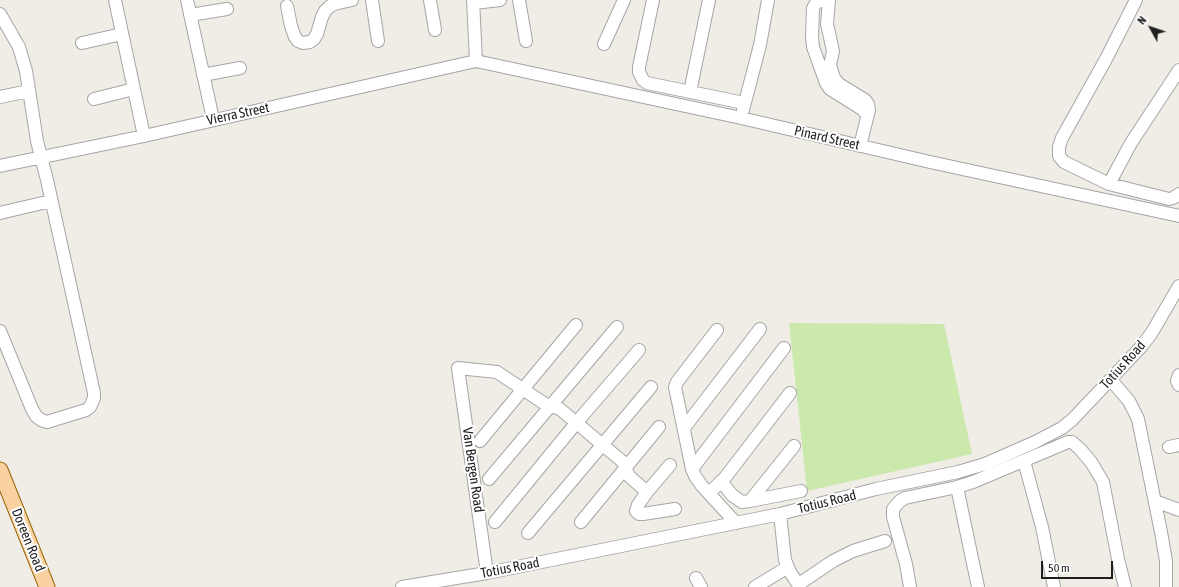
<!DOCTYPE html>
<html>
<head>
<meta charset="utf-8">
<style>
	body { margin:0 }
	#map { position:relative; width:1179px; height:587px; overflow:hidden; background:#f0ece6; font-family:"Asap Condensed",sans-serif }
	canvas { display:block }
	.north { position:absolute; left:1131px; top:8px; width:40px; height:40px; -webkit-text-stroke:3px #fff; paint-order:stroke; rotate:310deg; font-size:11px; font-weight:700; line-height:16px; text-align:center; color:#1f1f1f }
	.north::after { content:''; display:block; margin:auto; width:14px; height:18px; background:#1f1f1f; clip-path:polygon(50% 0,100% 100%,50% 72%,0 100%) }
	.scale { position:absolute; left:1041px; top:561px; width:72px; height:18px; box-sizing:border-box; border:2px solid #1f1f1f; border-top:0; padding-left:5px; font-size:12px; line-height:14px; white-space:nowrap; color:#1f1f1f; -webkit-text-stroke:3px #fff; paint-order:stroke }
</style>
</head>
<body>
<div id="map">
<canvas width="1179" height="587"></canvas>
<div class="north">N</div>
<div class="scale">50 m</div>
</div>
<script>
const c = document.querySelector('canvas').getContext('2d');
c.lineJoin = 'round';
function fill(path, color) { c.fillStyle = color; c.fill(path, 'evenodd'); }
const shape = rows => new Path2D(rows.map(r => 'M' + r).join(''));
function strokePath(path, color, width, dash) { c.strokeStyle = color; c.lineWidth = width; c.lineCap = dash ? 'butt' : 'round'; c.setLineDash(dash || []); c.stroke(path); }
function label(font, color, halo, rows, align = 'center') {
  c.font = font + ' "Asap Condensed",sans-serif'; c.lineWidth = 4; c.setLineDash([]); c.textBaseline = 'middle'; c.strokeStyle = halo; c.fillStyle = color; for (const [text, x, y, turn = 0] of rows) {
    c.save(); c.translate(x, y); c.rotate((+turn || 0) * Math.PI / 180); c.textAlign = isNaN(turn) ? turn : align; if (halo) c.strokeText(text, 0, 0); c.fillText(text, 0, 0); c.restore();
  }
}
const grass = shape([
	[789,323,944,324,972,454,807,491]
]);
const minor = shape([
	[115,0,144,136],
	[187,0,213,119],
	[372,0,378,41],
	[430,0,435,30],
	[473,0,476,61],
	[519,0,526,41],
	[653,0,639,67,639,72,643,80,647,83,744,103],
	[824,0,816,3,813,8,812,37,813,47,826,83,830,89,862,109,867,115],
	[829,0,827,24,833,51,830,65,834,78,839,84,865,100,868,104,869,110,860,146],
	[474,3,500,0],
	[287,6,291,26,295,37,298,41,303,43,310,42,314,39,317,34,322,17,325,11,329,7,334,4,352,0],
	[0,14,19,47,26,71,37,141,47,180,94,393,94,398,90,407,86,410,47,422,41,420,36,416,32,409,0,331],
	[190,15,227,9],
	[82,43,122,34],
	[604,44,624,0],
	[1179,70,1131,143,1109,184,1169,199,1173,198,1179,194],
	[203,75,240,68],
	[690,92,709,0],
	[0,97,29,91],
	[94,99,134,89],
	[743,110,760,45,768,0],
	[0,166,144,136,476,61,741,118,930,162,1179,216],
	[1109,184,1064,162,1059,156,1059,147,1062,138,1106,59,1136,0],
	[0,213,51,201],
	[717,330,677,382,675,387,692,469,695,476,702,486,736,523],
	[1179,375,1177,381,1179,385],
	[1111,380,1129,401,1138,419,1161,532,1166,561,1166,587],
	[684,428,760,329],
	[480,441,576,325],
	[1169,447,1179,445],
	[1024,461,1042,527,1054,587],
	[670,465,647,492,638,505,636,511,639,514,643,514,675,509],
	[692,469,784,348],
	[489,479,617,327],
	[721,481,732,495,742,502,750,501,801,491],
	[957,487,978,587],
	[709,493,724,479,790,393],
	[750,501,794,446],
	[1155,501,1179,510],
	[780,514,785,560,790,572,800,587],
	[495,522,577,422,639,350],
	[581,522,659,427],
	[528,533,651,387],
	[487,573,458,368,497,372,545,404,560,409,623,462,629,476,647,492],
	[696,578,701,587],
	[799,584,833,561,853,551,885,541],
	[402,587,487,573,780,514,876,489,958,472,985,464,1033,443,1062,428,1072,420,1140,348,1151,334,1179,286],
	[755,587,788,567],
	[910,587,906,564,893,517,893,509,900,501,905,498,957,487,973,482,1068,442,1072,442,1080,449,1091,462,1103,482,1118,559,1125,587]
]);
const major = shape([
	[0,470,47,587]
]);
const streetNames = [
	["Vierra Street",238,114,-12],
	["Pinard Street",827,138,13],
	["Totius Road",1123,365,-48],
	["Van Bergen Road",473,470,82],
	["Totius Road",827,502,-14],
	["Doreen Road",28,540,68],
	["Totius Road",510,568,-11]
];
fill(grass, '#cce9ad');
strokePath(minor, '#a6a6a6', 14);
strokePath(major, '#976303', 17);
strokePath(minor, '#fff', 12);
strokePath(major, '#fad1a1', 15);
label('14px', '#1f1f1f', '#fff', streetNames);
</script>
</body>
</html>
